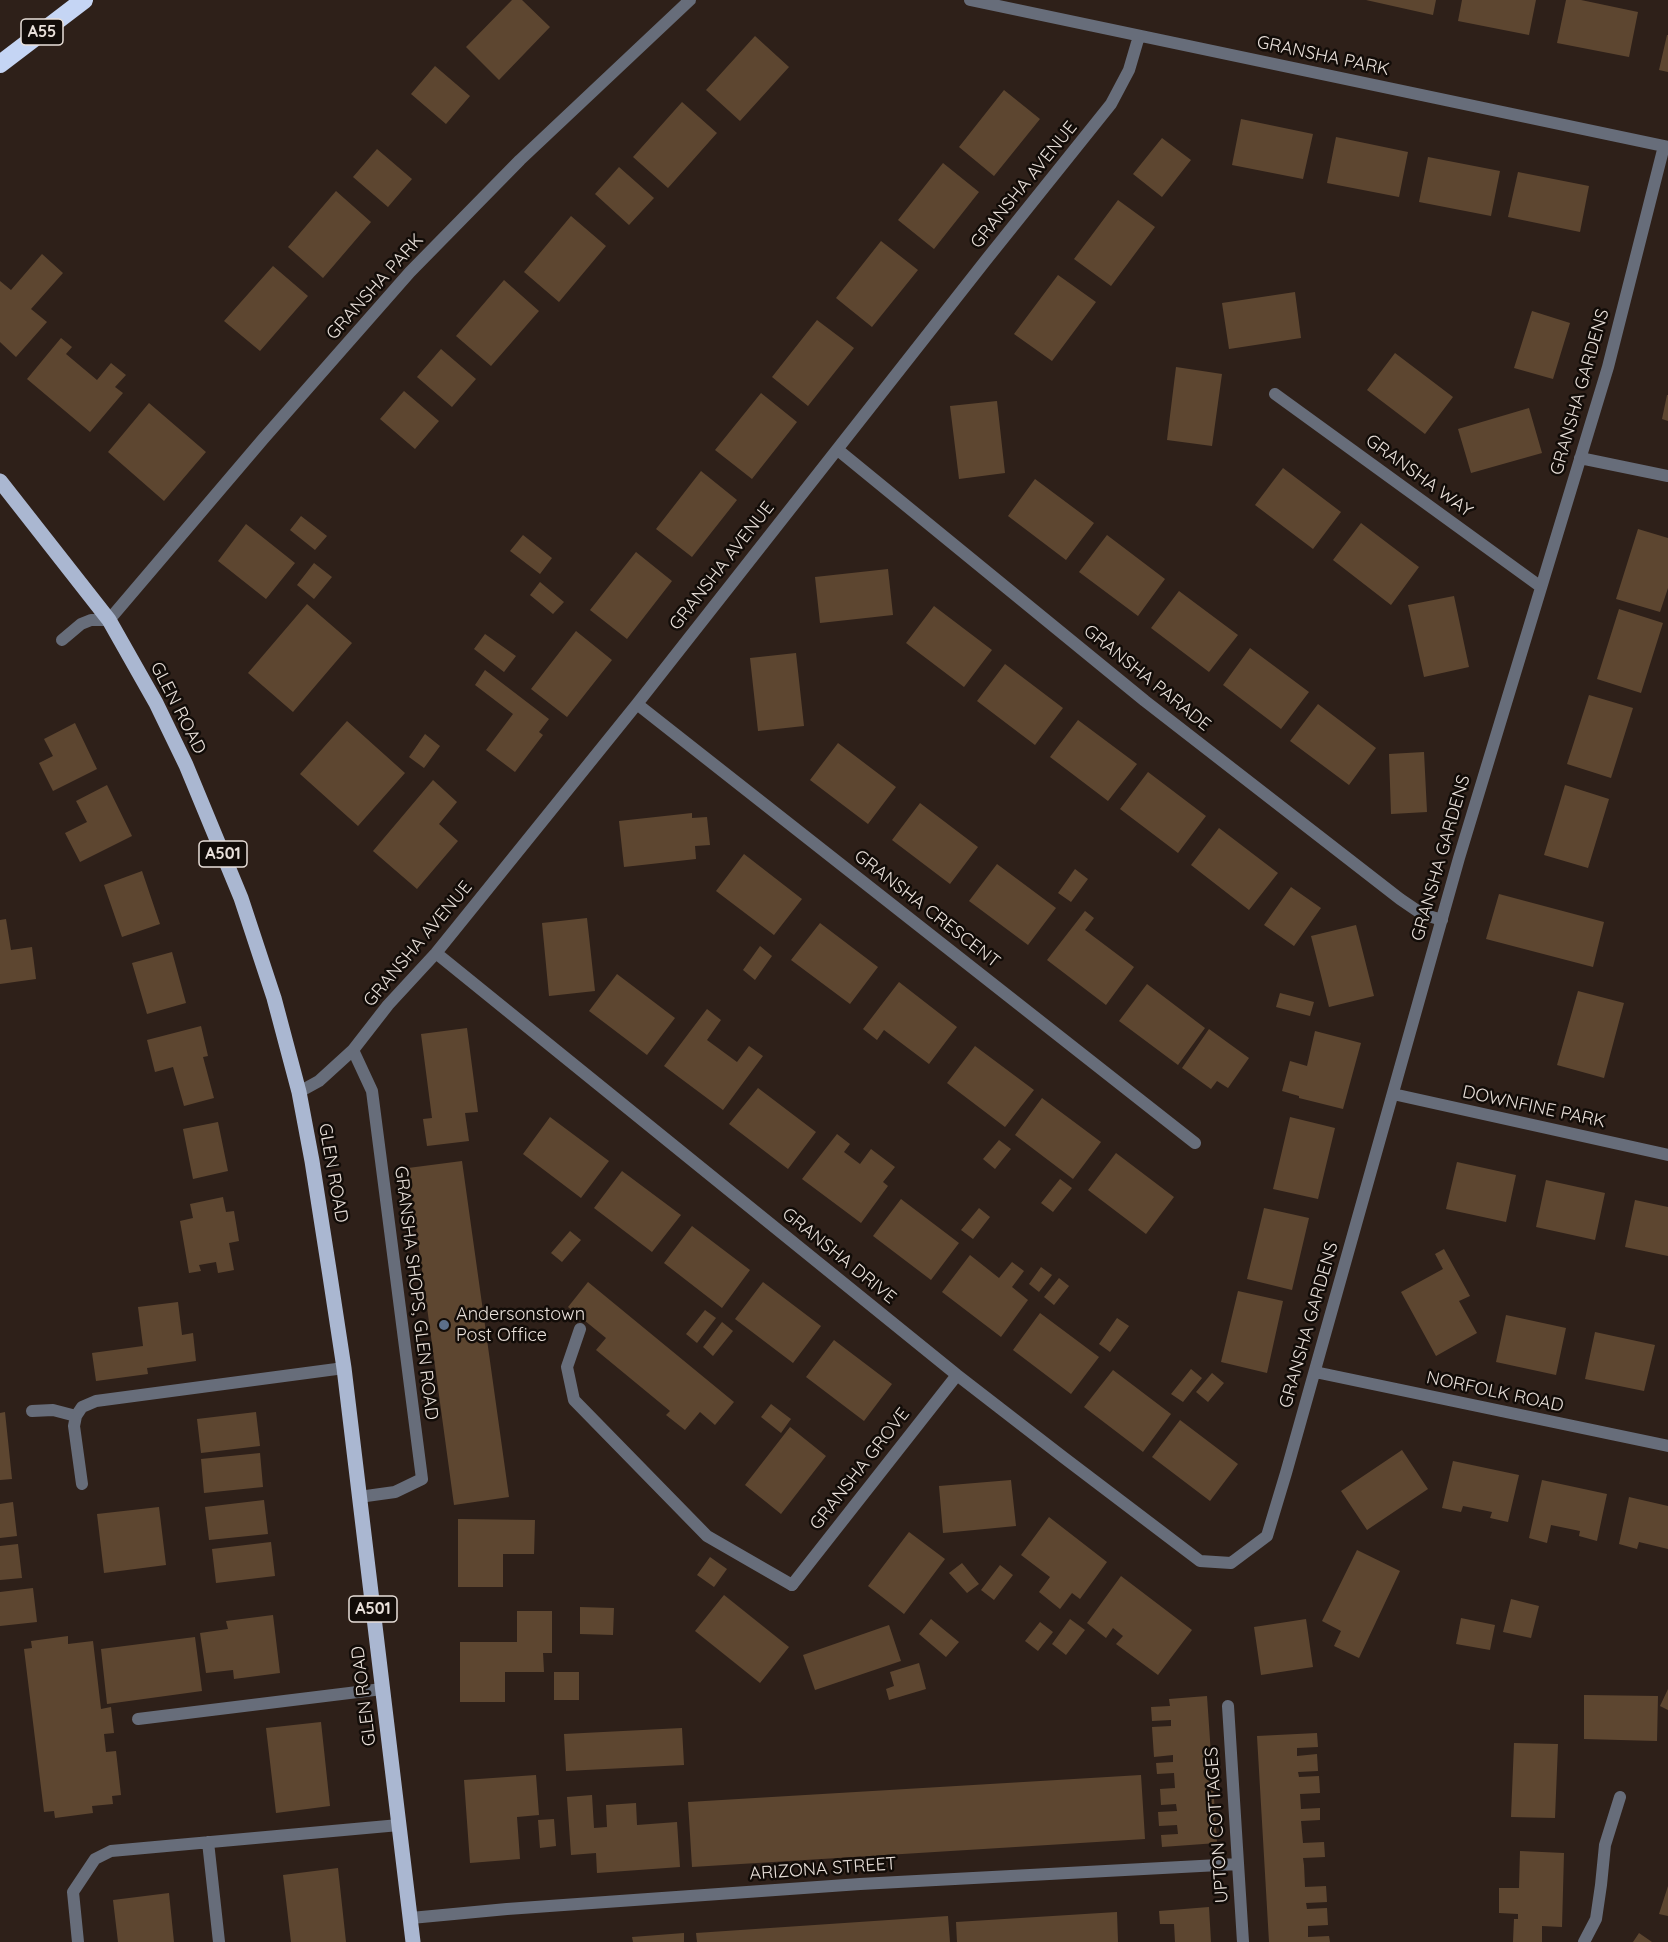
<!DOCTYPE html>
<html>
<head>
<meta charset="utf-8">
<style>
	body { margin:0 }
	canvas { display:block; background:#2e2019 }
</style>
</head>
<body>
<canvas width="1668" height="1942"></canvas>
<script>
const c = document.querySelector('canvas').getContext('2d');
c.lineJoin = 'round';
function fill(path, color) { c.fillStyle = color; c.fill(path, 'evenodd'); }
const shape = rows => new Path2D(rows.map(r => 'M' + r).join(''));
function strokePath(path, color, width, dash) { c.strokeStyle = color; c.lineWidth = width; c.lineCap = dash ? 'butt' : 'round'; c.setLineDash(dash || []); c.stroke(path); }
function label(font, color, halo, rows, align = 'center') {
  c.font = font + ' Quicksand,sans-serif'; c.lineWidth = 5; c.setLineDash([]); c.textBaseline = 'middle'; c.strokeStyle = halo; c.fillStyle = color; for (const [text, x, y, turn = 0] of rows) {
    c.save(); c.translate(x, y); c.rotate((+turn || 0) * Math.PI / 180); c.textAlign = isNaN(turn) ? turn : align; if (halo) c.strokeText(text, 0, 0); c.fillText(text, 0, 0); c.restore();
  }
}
const building = shape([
	[512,0,522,0,550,27,499,80,466,47],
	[1366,0,1436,0,1433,15],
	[1462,0,1536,0,1529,35,1458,21],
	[1566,0,1581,0,1638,12,1629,57,1557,43],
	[1667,35,1668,35,1668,72,1659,70],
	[755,36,789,67,740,121,706,90],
	[435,66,470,96,446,124,411,94],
	[1004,90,1040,119,994,176,959,147],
	[682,102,717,133,668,188,633,157],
	[1241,119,1313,134,1303,179,1232,165],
	[1336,137,1408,152,1399,197,1327,183],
	[1162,138,1191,160,1162,197,1133,174],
	[377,149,412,179,388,207,353,177],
	[1428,157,1500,171,1491,216,1419,202],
	[943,163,979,192,934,249,898,220],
	[619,167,654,198,629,225,595,194],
	[1518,172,1589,186,1580,232,1508,217],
	[336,191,371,222,323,278,288,247],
	[1118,200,1155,227,1111,286,1074,259],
	[571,216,606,246,559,302,524,272],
	[881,241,918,270,872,327,836,298],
	[42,254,63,273,31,309,47,322,16,357,0,342,0,281,11,290],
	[273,266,308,296,260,351,224,321],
	[1058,275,1096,302,1052,361,1014,334],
	[504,280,539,311,491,366,456,336],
	[1295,292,1301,338,1229,349,1222,303],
	[1532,311,1570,323,1553,379,1514,368],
	[817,320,854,348,808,406,772,377],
	[61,338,72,347,66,354,97,380,111,363,126,375,115,387,123,393,90,432,27,379],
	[441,349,476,379,452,407,417,377],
	[1395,353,1453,397,1425,434,1367,390],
	[1176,367,1222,374,1212,446,1167,440],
	[404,391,439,421,415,449,380,419],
	[761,393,797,422,752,479,715,450],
	[1667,395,1668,395,1668,421,1662,419],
	[997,401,1005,473,959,479,950,406],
	[149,403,206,452,164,501,108,452],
	[1529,408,1542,453,1471,473,1458,429],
	[1283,468,1341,512,1313,549,1255,505],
	[701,471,737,500,692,557,656,529],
	[1035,479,1094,523,1066,560,1008,516],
	[301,516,327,536,315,550,290,530],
	[1361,523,1419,567,1391,605,1333,560],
	[246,524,295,563,266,599,218,561],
	[1638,529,1668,538,1668,588,1660,612,1616,599],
	[523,535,552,558,540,574,510,551],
	[1107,535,1165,579,1138,616,1079,572],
	[636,552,672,581,627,639,590,610],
	[314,563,332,577,314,599,297,585],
	[888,569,893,615,820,623,815,577],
	[540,582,564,602,553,614,530,595],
	[1179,591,1238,635,1209,672,1151,628],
	[1454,596,1469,667,1424,677,1408,605],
	[307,604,352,643,293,712,248,673],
	[934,606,992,650,964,687,906,643],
	[1619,609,1663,623,1641,693,1597,679],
	[576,631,612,660,567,717,531,689],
	[485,634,516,656,504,672,474,649],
	[1250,648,1309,692,1281,729,1223,685],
	[796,653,804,726,758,731,750,658],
	[1005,664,1063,708,1035,745,977,701],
	[485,670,549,719,539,732,543,735,515,772,486,750,513,714,475,685],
	[1589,695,1633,708,1611,778,1567,764],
	[1318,704,1376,748,1349,785,1290,741],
	[1078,720,1137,764,1108,801,1050,757],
	[347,721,405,773,358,826,300,774],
	[75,723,97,769,53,791,39,763,53,756,44,739],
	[425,734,440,746,424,768,409,757],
	[838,743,896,787,868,824,810,780],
	[1424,752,1427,812,1391,814,1389,754],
	[1148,772,1206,816,1178,853,1120,809],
	[433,780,457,802,439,824,458,841,417,889,373,851],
	[107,785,132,836,80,862,65,833,87,822,76,801],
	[1565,785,1609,799,1588,868,1544,855],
	[920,803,978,847,950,884,892,840],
	[692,813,692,818,707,817,710,845,695,846,696,859,624,867,619,821],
	[1219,828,1278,873,1249,910,1191,865],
	[744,854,802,899,774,935,716,891],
	[997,864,1056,908,1028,945,969,901],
	[1075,869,1088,879,1071,902,1058,893],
	[142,871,160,924,122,937,104,885],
	[1291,887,1321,908,1294,946,1264,925],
	[1499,894,1604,922,1593,967,1486,939],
	[1085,911,1094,918,1085,930,1134,967,1106,1005,1047,960],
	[587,918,595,991,549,996,542,923],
	[6,919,11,950,32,947,36,979,0,984,0,920],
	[820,923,878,967,850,1004,791,960],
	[1356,925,1374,996,1329,1007,1311,936],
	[760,946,772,956,755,980,743,970],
	[172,952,186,1003,147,1014,132,963],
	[617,974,675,1018,647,1055,589,1011],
	[899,982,957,1027,929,1064,884,1030,877,1040,863,1029],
	[1147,984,1205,1028,1178,1065,1119,1021],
	[1578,991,1624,1003,1604,1078,1557,1065],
	[1280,993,1314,1002,1310,1016,1276,1007],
	[707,1009,721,1020,707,1040,737,1062,749,1046,763,1056,723,1110,664,1066],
	[201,1026,208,1056,203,1057,214,1098,184,1106,173,1067,155,1072,147,1040],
	[467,1028,478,1112,465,1113,469,1141,427,1146,423,1119,432,1118,421,1034],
	[1209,1029,1249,1058,1228,1088,1217,1081,1211,1089,1182,1068],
	[1315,1031,1361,1043,1343,1109,1299,1098,1299,1096,1282,1091,1290,1061,1307,1066],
	[975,1046,1034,1090,1005,1127,947,1083],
	[758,1088,816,1132,788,1169,729,1124],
	[1042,1098,1101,1142,1073,1179,1015,1135],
	[550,1117,609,1161,581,1198,523,1154],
	[1290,1117,1335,1128,1318,1199,1273,1189],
	[218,1122,228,1171,193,1179,183,1129],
	[837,1134,850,1144,844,1152,860,1164,871,1149,895,1167,883,1182,888,1186,861,1223,802,1179],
	[999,1140,1011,1149,995,1169,983,1159],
	[1116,1153,1174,1197,1146,1234,1088,1190],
	[462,1161,509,1497,454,1505,408,1168],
	[1457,1162,1516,1175,1506,1222,1446,1209],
	[622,1171,681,1215,652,1252,594,1208],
	[1060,1179,1072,1188,1053,1212,1041,1203],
	[1546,1180,1605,1193,1595,1240,1536,1227],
	[223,1197,226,1212,234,1211,239,1241,229,1243,234,1270,218,1273,216,1262,199,1265,201,1271,189,1273,180,1221,193,1218,190,1204],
	[901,1199,959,1243,931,1280,873,1236],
	[1635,1200,1668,1207,1668,1256,1625,1247],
	[979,1208,990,1217,973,1239,961,1230],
	[1264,1208,1309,1218,1292,1290,1247,1279],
	[692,1226,750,1270,722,1308,664,1263],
	[570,1231,581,1240,562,1262,551,1253],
	[1444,1249,1470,1296,1459,1301,1477,1333,1436,1356,1401,1292,1443,1269,1435,1254],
	[970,1255,999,1278,1012,1262,1024,1271,1012,1287,1028,1300,1001,1337,942,1292],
	[1041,1267,1052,1275,1039,1292,1029,1284],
	[1059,1278,1069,1286,1054,1305,1044,1297],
	[588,1282,734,1402,715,1425,700,1412,685,1430,666,1415,670,1411,596,1350,606,1338,568,1307],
	[763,1282,821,1326,793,1363,735,1319],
	[1238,1291,1283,1301,1267,1373,1221,1362],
	[178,1302,182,1335,193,1333,196,1361,147,1368,148,1374,96,1381,92,1353,143,1346,138,1307],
	[705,1310,716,1318,697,1343,686,1334],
	[1040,1313,1099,1357,1071,1394,1013,1350],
	[1506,1315,1566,1328,1556,1375,1496,1362],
	[1117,1318,1129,1326,1110,1352,1099,1344],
	[722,1322,733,1331,713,1356,703,1347],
	[1595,1332,1655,1345,1644,1391,1585,1379],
	[834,1340,892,1384,864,1421,806,1377],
	[1191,1369,1202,1378,1183,1402,1171,1394],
	[1113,1370,1171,1414,1143,1452,1084,1407],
	[1212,1373,1224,1383,1208,1402,1196,1392],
	[771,1404,791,1419,781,1433,761,1417],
	[5,1412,12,1479,0,1480,0,1413],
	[256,1412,260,1446,201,1453,197,1419],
	[1180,1420,1238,1464,1210,1501,1152,1457],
	[790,1427,826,1456,781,1514,745,1485],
	[1402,1450,1428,1489,1367,1530,1341,1491],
	[260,1453,263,1487,204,1493,201,1459],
	[1453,1461,1519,1475,1508,1522,1490,1518,1492,1512,1463,1506,1461,1512,1442,1508],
	[1011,1480,1016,1526,943,1533,939,1486],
	[1542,1480,1607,1494,1597,1541,1579,1536,1580,1531,1551,1525,1547,1543,1529,1538],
	[1629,1497,1668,1506,1668,1549,1639,1542,1637,1549,1619,1544],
	[264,1500,268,1534,209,1540,205,1507],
	[13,1502,17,1536,0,1538,0,1504],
	[159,1507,166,1565,104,1573,97,1514],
	[1049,1517,1107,1562,1080,1599,1072,1593,1060,1609,1039,1592,1050,1577,1021,1555],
	[458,1519,535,1520,534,1554,503,1554,503,1587,458,1587],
	[909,1532,945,1559,904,1614,868,1586],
	[271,1542,275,1576,216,1583,212,1549],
	[18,1544,22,1578,0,1580,0,1546],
	[1357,1550,1400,1571,1359,1658,1334,1646,1341,1631,1322,1621],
	[710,1557,727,1569,714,1587,697,1575],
	[962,1563,979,1584,967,1593,949,1573],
	[1000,1565,1013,1575,994,1600,981,1590],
	[1121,1576,1192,1630,1158,1675,1116,1644,1123,1636,1113,1628,1106,1638,1087,1623],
	[33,1588,37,1622,0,1626,0,1592],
	[724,1595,789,1647,760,1683,695,1631],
	[1511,1599,1539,1606,1531,1638,1503,1632],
	[580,1607,614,1608,613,1635,580,1634],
	[517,1611,552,1611,552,1653,543,1653,544,1672,505,1672,505,1702,460,1702,460,1642,517,1642],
	[273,1615,280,1673,234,1679,233,1670,206,1673,200,1633,228,1629,226,1621],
	[1461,1618,1495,1625,1490,1650,1456,1644],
	[931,1619,959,1642,946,1657,919,1634],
	[1070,1619,1085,1630,1066,1655,1052,1644],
	[1306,1619,1313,1667,1261,1675,1254,1627],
	[1040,1622,1053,1632,1038,1651,1025,1641],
	[889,1625,901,1661,815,1690,803,1655],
	[68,1636,68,1644,93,1641,101,1709,111,1707,114,1733,104,1734,106,1752,116,1751,121,1795,112,1796,113,1804,92,1806,93,1813,55,1818,54,1811,44,1812,24,1649,32,1648,31,1641],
	[195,1637,202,1691,107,1704,101,1649],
	[919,1663,926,1689,889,1700,886,1689,894,1686,890,1672],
	[554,1672,579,1672,579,1700,554,1700],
	[1668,1689,1668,1710,1660,1706],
	[1584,1695,1658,1696,1657,1741,1584,1739],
	[1207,1696,1217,1843,1162,1847,1161,1835,1178,1834,1177,1825,1159,1826,1158,1812,1177,1811,1176,1804,1161,1805,1160,1789,1175,1788,1174,1773,1157,1774,1156,1763,1173,1762,1173,1755,1154,1757,1152,1727,1171,1726,1171,1720,1152,1721,1151,1707,1170,1706,1169,1699],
	[321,1722,330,1806,276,1813,266,1728],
	[682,1728,684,1765,566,1771,564,1734],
	[1317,1733,1318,1747,1297,1748,1297,1756,1317,1754,1318,1771,1298,1772,1299,1777,1319,1776,1320,1793,1300,1794,1301,1809,1320,1808,1320,1820,1301,1821,1303,1843,1324,1842,1325,1857,1303,1858,1304,1865,1305,1887,1326,1886,1327,1902,1306,1903,1307,1909,1327,1908,1328,1925,1308,1926,1308,1937,1329,1936,1330,1942,1269,1942,1257,1736],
	[1514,1743,1558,1744,1555,1818,1511,1817],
	[536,1775,539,1815,517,1817,520,1859,470,1863,464,1780],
	[1141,1775,1145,1839,692,1867,688,1802],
	[592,1795,594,1828,607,1827,606,1805,636,1803,637,1825,677,1822,680,1867,597,1873,596,1853,571,1855,567,1797],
	[554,1819,556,1846,540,1848,538,1820],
	[1520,1851,1564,1853,1562,1927,1542,1926,1542,1942,1513,1942,1514,1919,1518,1919,1518,1914,1499,1913,1499,1888,1519,1888],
	[338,1868,346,1942,291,1942,283,1875],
	[1668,1886,1668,1916,1659,1914],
	[169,1893,174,1942,118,1942,113,1900],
	[1209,1907,1211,1942,1175,1942,1174,1924,1160,1924,1159,1911],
	[1117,1912,1118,1942,957,1942,956,1922],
	[948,1916,950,1942,697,1942,696,1933],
	[684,1933,684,1942,633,1942,632,1937],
	[1639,1933,1652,1942,1633,1942]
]);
const lane = shape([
	[62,640,81,624,91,620,109,620],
	[580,1329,567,1367,574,1400,707,1536,792,1585],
	[138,1719,382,1689]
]);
const street = shape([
	[970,0,1668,147],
	[1275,394,1541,587],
	[838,450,1145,701,1400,899,1422,914,1442,920],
	[1580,458,1668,476],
	[109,620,264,438,410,272,520,160,690,0],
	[637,704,1195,1143],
	[436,953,957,1375,1063,1457,1200,1561,1231,1563,1267,1536,1286,1473,1459,858,1608,367,1664,146],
	[353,1050,372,1091,422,1479,395,1492,359,1497],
	[299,1092,319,1081,353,1050,388,1005,436,953,637,704,986,260,1111,104,1129,70,1139,36],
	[1393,1094,1668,1155],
	[1315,1372,1668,1446],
	[32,1411,53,1410,76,1416],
	[82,1484,74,1426,76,1416,82,1407,96,1401,344,1368],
	[792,1585,957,1375],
	[1228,1706,1243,1942],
	[208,1842,219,1942],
	[411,1918,507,1909,860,1884,1238,1864],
	[78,1942,73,1892,95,1859,111,1851,399,1825],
	[1584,1942,1596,1919,1601,1885,1605,1845,1620,1797]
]);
const primary = shape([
	[0,481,109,620,156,703,186,765,241,898,274,998,299,1092,312,1161,330,1276,344,1368,413,1942]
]);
const highway = shape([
	[0,64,84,0]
]);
const markers = [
	[444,1325,6,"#5c6f8a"]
];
const shields = [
	[42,32,42],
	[223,854,48],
	[373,1609,48]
];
const shieldNames = [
	["A55",42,32],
	["A501",223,854],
	["A501",373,1609]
];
const streetNames = [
	["GRANSHA PARK",1323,56,12],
	["GRANSHA AVENUE",1024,185,-51],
	["GRANSHA PARK",375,287,-48],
	["GRANSHA GARDENS",1580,392,-74],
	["GRANSHA WAY",1419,476,36],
	["GRANSHA AVENUE",722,566,-52],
	["GRANSHA PARADE",1147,678,39],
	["GLEN ROAD",178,708,63],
	["GRANSHA GARDENS",1441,858,-74],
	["GRANSHA CRESCENT",927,909,38],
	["GRANSHA AVENUE",418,944,-50],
	["DOWNFINE PARK",1534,1107,12],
	["GLEN ROAD",333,1173,80],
	["GRANSHA DRIVE",839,1256,39],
	["GRANSHA SHOPS, GLEN ROAD",416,1293,83],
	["GRANSHA GARDENS",1309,1325,-74],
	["NORFOLK ROAD",1495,1392,12],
	["GRANSHA GROVE",860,1469,-52],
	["GLEN ROAD",364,1696,-97],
	["UPTON COTTAGES",1217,1825,-94],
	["ARIZONA STREET",823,1869,-4]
];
const poiNames = [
	["Andersonstown",456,1315],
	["Post Office",456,1336]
];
fill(building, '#5d4630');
strokePath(lane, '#676d7a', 12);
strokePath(street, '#676d7a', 12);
strokePath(primary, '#aab7d1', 15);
strokePath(highway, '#c5d5f4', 18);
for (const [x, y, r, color] of markers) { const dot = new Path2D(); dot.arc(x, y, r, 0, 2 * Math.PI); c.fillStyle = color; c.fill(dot); strokePath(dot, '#120c08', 2); }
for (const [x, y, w] of shields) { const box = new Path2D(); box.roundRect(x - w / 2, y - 13, w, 26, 4.5); c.fillStyle = '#120c08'; c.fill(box); strokePath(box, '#e9e0da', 1.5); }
label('bold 16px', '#e9e0da', null, shieldNames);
label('18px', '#e9e0da', '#120c08', streetNames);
label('18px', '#e9e0da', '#120c08', poiNames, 'left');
</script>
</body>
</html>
